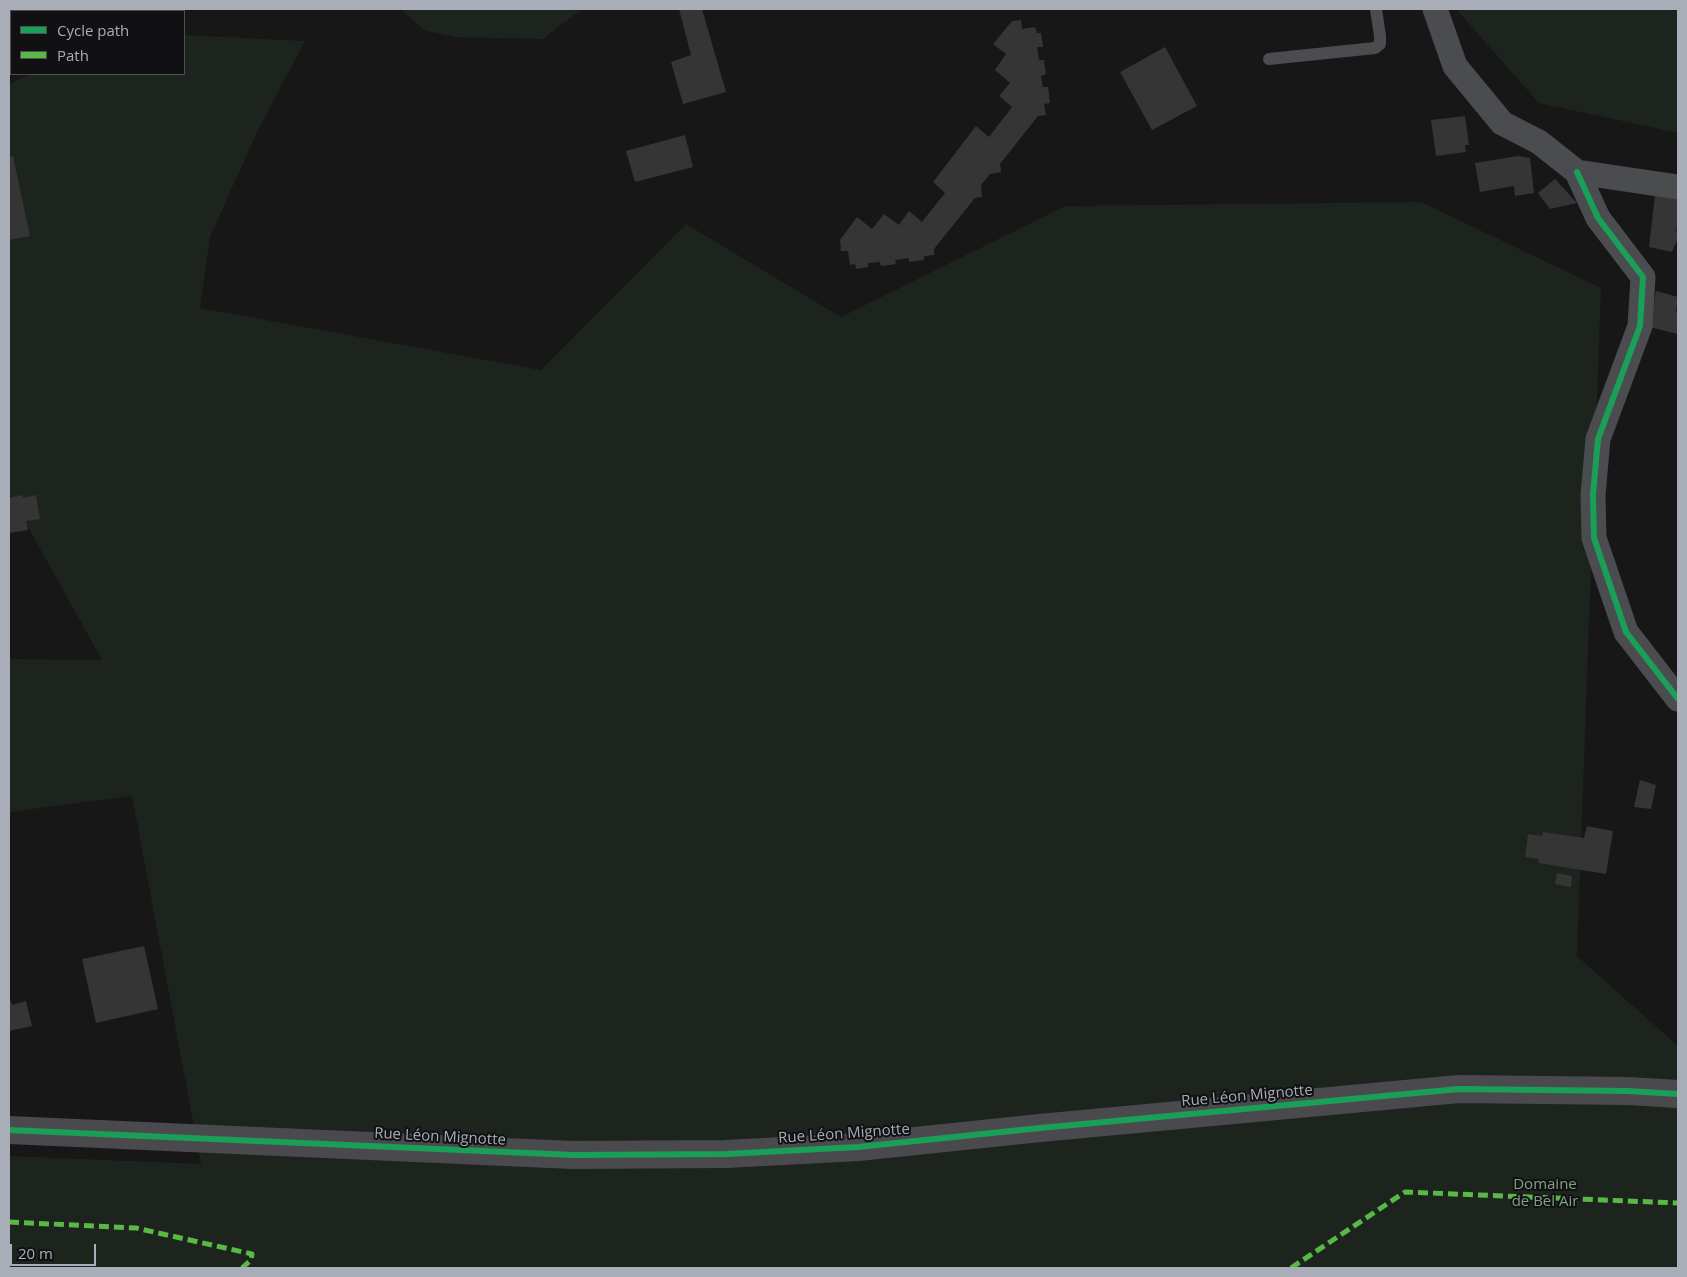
<!DOCTYPE html>
<html>
<head>
<meta charset="utf-8">
<style>
	body { margin:0 }
	#map { position:relative; width:1687px; height:1277px; overflow:hidden; background:#171717; font-family:"Open Sans",sans-serif }
	canvas { display:block }
	.frame { position:absolute; inset:0; border:10px solid #a8adb8; pointer-events:none }
	.legend { position:absolute; left:10px; top:10px; width:175px; height:65px; box-sizing:border-box; background:#111113; border:1px solid #4d4f55; margin:0; padding:6px 9px; list-style:none; font-size:15px; color:#a8adb8 }
	.legend li { display:flex; align-items:center; gap:10px; height:25px }
	.legend b { width:25px; border:1px solid #4d4f55 }
	.scale { position:absolute; left:10px; top:1244px; width:86px; height:22px; box-sizing:border-box; border:2px solid #a8adb8; border-top:0; padding-left:6px; font-size:15px; line-height:18px; white-space:nowrap; color:#a8adb8; -webkit-text-stroke:4px #111113; paint-order:stroke }
</style>
</head>
<body>
<div id="map">
<canvas width="1687" height="1277"></canvas>
<div class="frame"></div>
<ul class="legend">
<li><b style="height:6px;background:#1a9f57"></b>Cycle path</li>
<li><b style="height:6px;background:#58b947"></b>Path</li>
</ul>
<div class="scale">20 m</div>
</div>
<script>
const c = document.querySelector('canvas').getContext('2d');
c.lineJoin = 'round';
function fill(path, color) { c.fillStyle = color; c.fill(path, 'evenodd'); }
const shape = rows => new Path2D(rows.map(r => 'M' + r).join(''));
function strokePath(path, color, width, dash) { c.strokeStyle = color; c.lineWidth = width; c.lineCap = dash ? 'butt' : 'round'; c.setLineDash(dash || []); c.stroke(path); }
function label(font, color, halo, rows, align = 'center') {
  c.font = font + ' "Open Sans",sans-serif'; c.lineWidth = 4; c.setLineDash([]); c.textBaseline = 'middle'; c.strokeStyle = halo; c.fillStyle = color; for (const [text, x, y, turn = 0] of rows) {
    c.save(); c.translate(x, y); c.rotate((+turn || 0) * Math.PI / 180); c.textAlign = isNaN(turn) ? turn : align; if (halo) c.strokeText(text, 0, 0); c.fillText(text, 0, 0); c.restore();
  }
}
const green = shape([
	[400,9,582,9,543,39,455,37,424,30],
	[1456,9,1678,9,1678,133,1539,103],
	[184,35,305,41,258,130,210,237,200,308,541,370,686,224,841,317,1065,206,1421,202,1601,288,1577,956,1678,1046,1678,1268,9,1268,9,1156,201,1164,132,796,9,812,9,659,102,660,9,493,9,84,30,74,184,74]
]);
const building = shape([
	[679,9,702,9,726,92,683,104,671,62,691,55],
	[1021,20,1022,29,1035,27,1037,33,1041,33,1043,47,1037,47,1039,60,1044,60,1046,74,1041,76,1043,87,1048,87,1050,103,1044,104,1046,115,1038,116,1000,164,1001,172,990,174,981,185,982,197,975,198,934,249,934,255,924,256,924,260,909,262,909,258,895,260,896,264,881,266,880,262,868,263,868,267,856,269,855,264,850,265,848,251,841,251,840,240,857,217,872,229,884,214,899,225,909,211,922,222,945,193,933,182,976,126,989,137,1012,107,999,96,1010,83,995,70,1006,54,993,44,1012,21],
	[1165,47,1197,106,1152,130,1120,72],
	[1465,116,1469,145,1465,145,1466,152,1436,156,1431,120],
	[685,135,693,167,635,182,626,151],
	[13,156,30,236,9,240,9,157],
	[1518,156,1530,158,1534,193,1515,196,1514,186,1480,192,1475,163],
	[1555,179,1577,203,1550,209,1538,193],
	[1655,195,1678,197,1678,223,1676,232,1678,232,1678,238,1672,252,1649,247],
	[1656,291,1678,297,1676,312,1678,312,1678,334,1649,327],
	[23,495,23,498,36,495,40,519,26,521,28,530,9,533,9,498],
	[1640,780,1656,785,1651,809,1634,807],
	[1587,826,1613,831,1606,874,1538,863,1539,859,1525,857,1528,834,1542,836,1543,832,1584,838],
	[1557,873,1572,876,1571,887,1555,884],
	[144,946,158,1009,96,1023,82,959],
	[9,997,12,1005,26,1001,32,1026,9,1031]
]);
const lane = shape([
	[1269,59,1375,48,1380,44,1380,36,1376,9]
]);
const street = shape([
	[1435,9,1455,66,1502,123,1539,142,1577,172,1678,187],
	[98,11,105,9],
	[9,41,11,40],
	[1577,172,1598,218,1643,277,1640,326,1598,439,1593,495,1594,538,1626,632,1678,699]
]);
const secondary = shape([
	[9,1130,573,1155,726,1154,858,1147,1040,1128,1459,1089,1628,1091,1678,1094]
]);
const quiet = shape([
	[9,1222,136,1228,252,1254,251,1260,242,1268],
	[1291,1268,1405,1192,1678,1203]
]);
const cycleway = shape([
	[1577,172,1598,218,1643,277,1640,326,1598,439,1593,495,1594,538,1626,632,1678,699],
	[9,1130,573,1155,726,1154,858,1147,1040,1128,1459,1089,1628,1091,1678,1094]
]);
const streetNames = [
	["Rue Léon Mignotte",1247,1096,-5],
	["Rue Léon Mignotte",844,1134,-4],
	["Rue Léon Mignotte",440,1137,3]
];
const parkNames = [
	["Domaine",1545,1185],
	["de Bel Air",1545,1202]
];
fill(green, '#1d241e');
fill(building, '#353536');
strokePath(lane, '#4b4c50', 12);
strokePath(street, '#4b4c50', 25);
strokePath(secondary, '#4a4a4e', 28);
strokePath(quiet, '#58b947', 5, [10, 5]);
strokePath(cycleway, '#1a9f57', 6);
label('15px', '#a8adb8', '#111113', streetNames);
label('15px', '#7fa381', '#111113', parkNames);
</script>
</body>
</html>
